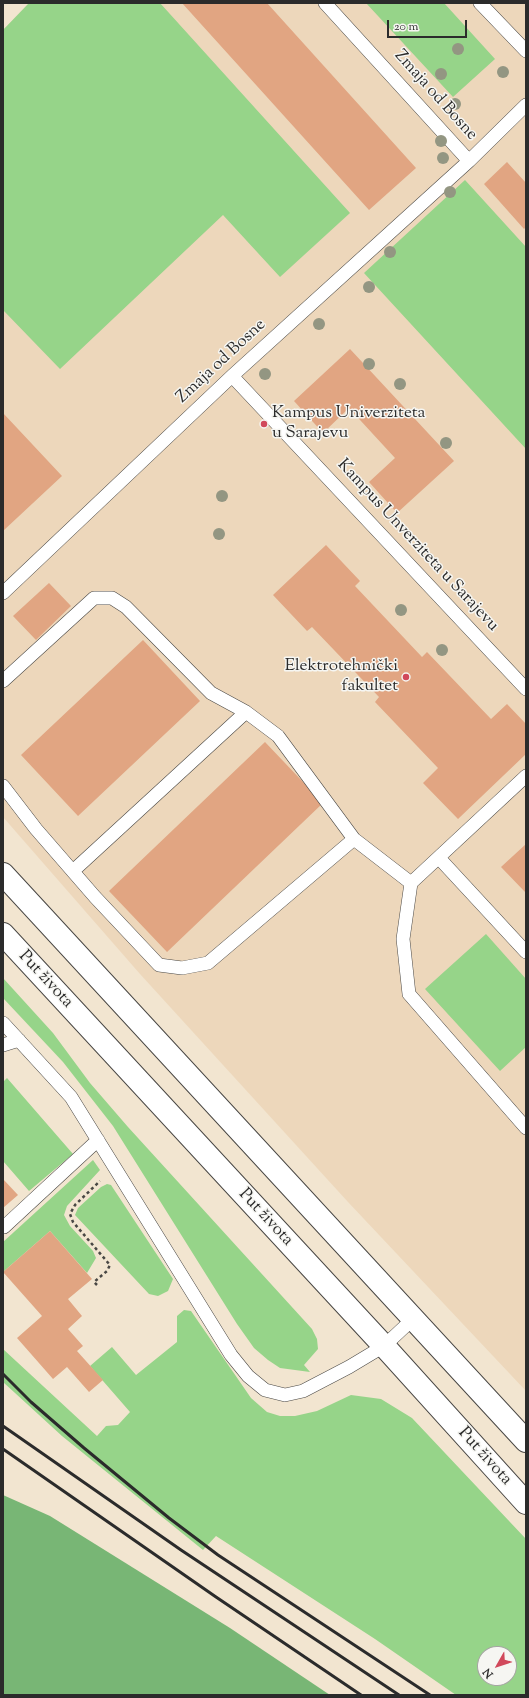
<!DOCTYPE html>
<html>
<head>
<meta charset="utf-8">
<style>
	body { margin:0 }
	#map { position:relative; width:529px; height:1698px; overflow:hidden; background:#f2e5d0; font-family:"Sorts Mill Goudy",serif }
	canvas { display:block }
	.frame { position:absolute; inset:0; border:4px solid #2b2b2b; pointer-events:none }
	.north { position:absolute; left:477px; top:1646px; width:40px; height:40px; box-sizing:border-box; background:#f6f6f2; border:1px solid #a5a5a2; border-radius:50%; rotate:231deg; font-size:11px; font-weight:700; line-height:16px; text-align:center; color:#2b2b2b }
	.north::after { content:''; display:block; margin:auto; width:14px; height:18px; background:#d1495b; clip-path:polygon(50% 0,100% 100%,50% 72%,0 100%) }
	.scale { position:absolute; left:387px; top:20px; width:80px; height:18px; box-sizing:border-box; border:2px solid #2b2b2b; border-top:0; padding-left:5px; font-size:12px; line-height:14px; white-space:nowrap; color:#2b2b2b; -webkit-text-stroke:3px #f6f6f2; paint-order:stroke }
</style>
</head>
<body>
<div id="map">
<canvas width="529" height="1698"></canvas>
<div class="frame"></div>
<div class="north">N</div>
<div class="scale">20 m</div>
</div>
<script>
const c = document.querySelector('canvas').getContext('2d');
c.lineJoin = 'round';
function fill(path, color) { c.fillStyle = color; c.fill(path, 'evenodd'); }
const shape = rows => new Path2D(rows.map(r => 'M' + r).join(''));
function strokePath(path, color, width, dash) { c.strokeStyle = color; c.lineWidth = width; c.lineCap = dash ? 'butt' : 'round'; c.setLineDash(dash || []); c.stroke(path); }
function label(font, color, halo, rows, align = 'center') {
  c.font = font + ' "Sorts Mill Goudy",serif'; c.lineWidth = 3; c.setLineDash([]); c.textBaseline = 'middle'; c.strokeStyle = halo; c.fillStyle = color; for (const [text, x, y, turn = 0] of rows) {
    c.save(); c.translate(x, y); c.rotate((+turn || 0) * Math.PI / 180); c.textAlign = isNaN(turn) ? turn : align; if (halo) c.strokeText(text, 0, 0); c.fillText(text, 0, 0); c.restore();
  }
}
const built = shape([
	[29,3,526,3,526,1391,348,1202,140,974,3,817,3,30]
]);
const green = shape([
	[29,3,160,3,350,213,280,277,223,215,60,369,3,310,3,30],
	[366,3,444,3,495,59,453,97],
	[465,180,526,247,526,449,364,273],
	[486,934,526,979,526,1047,500,1071,425,989],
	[3,978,53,1033,90,1083,128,1127,312,1329,317,1339,318,1349,304,1365,310,1372,280,1368,268,1360,254,1348,237,1324,113,1126,63,1062,3,998],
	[7,1078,73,1154,29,1191,3,1161,3,1082],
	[93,1160,100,1170,67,1206,64,1215,70,1226,93,1251,96,1258,87,1273,50,1231,3,1272,3,1242],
	[107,1184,111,1185,173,1279,168,1291,158,1296,149,1294,75,1215,78,1208,101,1187],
	[184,1310,191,1311,251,1398,267,1412,280,1416,295,1416,317,1411,351,1395,381,1399,412,1418,526,1539,526,1695,456,1695,375,1639,216,1536,203,1550,62,1436,3,1382,3,1349,97,1436,106,1426,118,1425,130,1412,90,1366,112,1347,136,1375,177,1342,177,1316],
	[485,1654,509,1654,509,1678,485,1678]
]);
const forest = shape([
	[3,1495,50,1516,230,1628,330,1695,3,1695]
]);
const building = shape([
	[182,3,267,3,416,168,369,210],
	[507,162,526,183,526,227,524,229,484,184],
	[350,349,454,461,397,513,369,482,395,458,349,408,323,433,294,401],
	[3,413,62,476,3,531],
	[326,545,360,581,355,586,422,657,427,652,491,719,507,704,526,724,526,754,458,819,423,783,438,768,375,702,379,697,312,627,307,631,273,595],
	[49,583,71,606,36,640,13,616],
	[143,640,200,701,78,816,21,755],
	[265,742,323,803,167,952,109,891],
	[526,844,526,893,501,867],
	[3,1179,18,1195,3,1208],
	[50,1231,92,1279,68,1299,82,1316,68,1329,83,1346,77,1351,103,1380,89,1392,67,1367,53,1379,17,1338,42,1316,3,1272]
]);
const path = shape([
	[97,1285,94,1282,107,1271,110,1265,73,1222,70,1214,75,1205,100,1181]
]);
const service = shape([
	[325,3,469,161],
	[480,3,526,51],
	[232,376,526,689],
	[3,593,232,376,469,161,526,105],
	[3,681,94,598,112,598,126,607,211,693,246,712,278,736,354,839],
	[3,786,36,829,95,897,159,965,182,968,208,963,354,839,411,883,526,776],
	[439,858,526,952],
	[73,871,246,712],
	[411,883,403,939,409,994,526,1128],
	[3,1023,71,1097,231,1355,248,1376,265,1390,285,1395,303,1391,349,1367,384,1346,414,1318],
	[3,1045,19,1040],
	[4,1227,98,1140]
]);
const tertiary = shape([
	[3,874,526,1441],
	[3,934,384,1346,526,1503]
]);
const rail = shape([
	[3,1374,31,1402,84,1448,169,1518,218,1555,430,1695],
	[3,1426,181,1550,399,1695],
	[3,1449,216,1597,361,1695]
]);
const trees = [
	[458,49],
	[503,72],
	[441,74],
	[455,104],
	[441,141],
	[443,158],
	[450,192],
	[390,252],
	[369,287],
	[319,324],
	[369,364],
	[265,374],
	[400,384],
	[446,443],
	[222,496],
	[219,534],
	[401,610],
	[442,650]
];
const markers = [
	[264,424,4,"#d1495b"],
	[406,677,4,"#d1495b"]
];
const streetNames = [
	["Zmaja od Bosne",435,96,48],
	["Zmaja od Bosne",222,362,-43],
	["Kampus Unverziteta u Sarajevu",417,546,47],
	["Put života",45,980,47],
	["Put života",265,1218,47],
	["Put života",484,1457,48]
];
const poiNames = [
	["Kampus Univerziteta",272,414],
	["u Sarajevu",272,434],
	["Elektrotehnički",398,667,"right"],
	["fakultet",398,687,"right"]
];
fill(built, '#edd7bb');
fill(green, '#96d489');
fill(forest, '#78b675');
fill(building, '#e1a582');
strokePath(service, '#494744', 14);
strokePath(tertiary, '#494744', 24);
strokePath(path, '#494744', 2.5, [3, 3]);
strokePath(service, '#fff', 13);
strokePath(tertiary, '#fff', 22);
strokePath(rail, '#2b2b2b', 3);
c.fillStyle = '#939682';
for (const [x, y] of trees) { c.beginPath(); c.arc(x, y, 6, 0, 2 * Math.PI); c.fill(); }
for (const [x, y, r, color] of markers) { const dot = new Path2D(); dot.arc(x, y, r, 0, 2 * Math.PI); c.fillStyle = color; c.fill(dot); strokePath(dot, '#f6f6f2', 1.5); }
label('17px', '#2b2b2b', '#f6f6f2', streetNames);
label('17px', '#2b2b2b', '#f6f6f2', poiNames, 'left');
</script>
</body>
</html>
